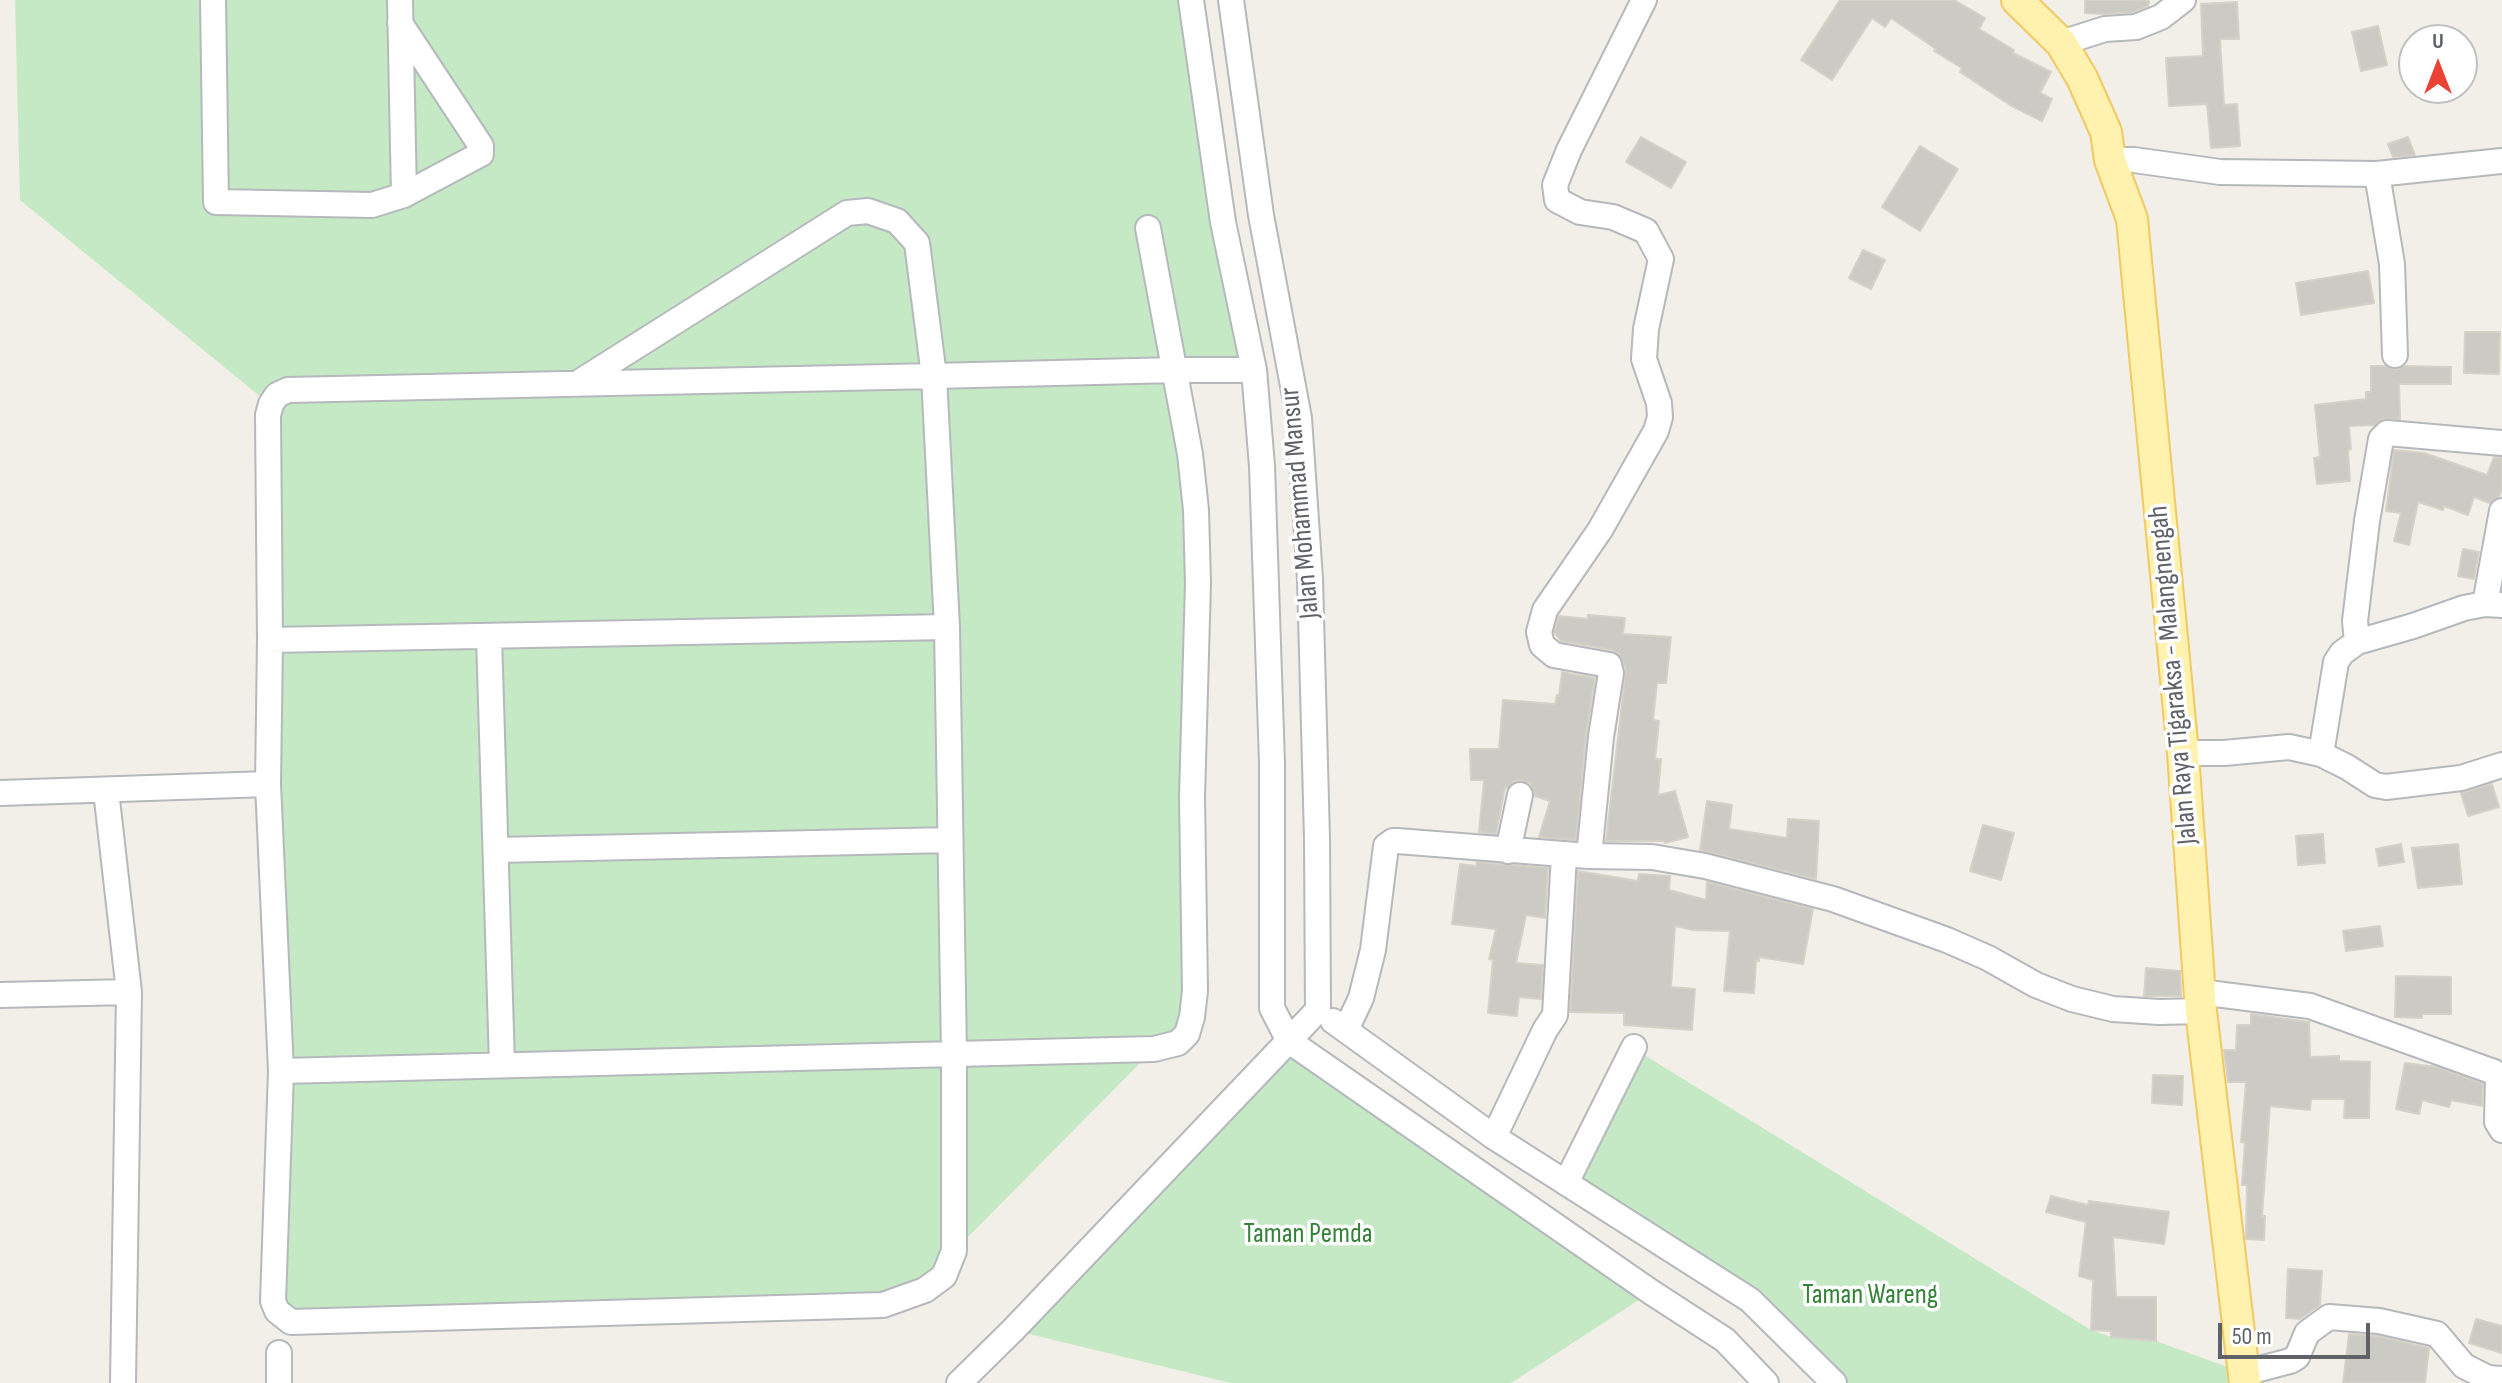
<!DOCTYPE html>
<html>
<head>
<meta charset="utf-8">
<style>
	body { margin:0 }
	#map { position:relative; width:2502px; height:1383px; overflow:hidden; background:#f1efe8; font-family:"Sofia Sans Condensed",sans-serif }
	canvas { display:block }
	.north { position:absolute; left:2398px; top:24px; width:80px; height:80px; box-sizing:border-box; background:#fff; border:2px solid #bfc1c3; border-radius:50%; rotate:0deg; font-size:22px; font-weight:700; line-height:32px; text-align:center; color:#5f6368 }
	.north::after { content:''; display:block; margin:auto; width:28px; height:36px; background:#ea4335; clip-path:polygon(50% 0,100% 100%,50% 72%,0 100%) }
	.scale { position:absolute; left:2218px; top:1323px; width:152px; height:36px; box-sizing:border-box; border:4px solid #5f6368; border-top:0; padding-left:10px; font-size:24px; line-height:28px; white-space:nowrap; color:#5f6368; -webkit-text-stroke:6px #fff; paint-order:stroke }
</style>
</head>
<body>
<div id="map">
<canvas width="2502" height="1383"></canvas>
<div class="north">U</div>
<div class="scale">50 m</div>
</div>
<script>
const c = document.querySelector('canvas').getContext('2d');
c.lineJoin = 'round';
function fill(path, color) { c.fillStyle = color; c.fill(path, 'evenodd'); }
const shape = rows => new Path2D(rows.map(r => 'M' + r).join(''));
function strokePath(path, color, width, dash) { c.strokeStyle = color; c.lineWidth = width; c.lineCap = dash ? 'butt' : 'round'; c.setLineDash(dash || []); c.stroke(path); }
function label(font, color, halo, rows, align = 'center') {
  c.font = font + ' "Sofia Sans Condensed",sans-serif'; c.lineWidth = 7; c.setLineDash([]); c.textBaseline = 'middle'; c.strokeStyle = halo; c.fillStyle = color; for (const [text, x, y, turn = 0] of rows) {
    c.save(); c.translate(x, y); c.rotate((+turn || 0) * Math.PI / 180); c.textAlign = isNaN(turn) ? turn : align; if (halo) c.strokeText(text, 0, 0); c.fillText(text, 0, 0); c.restore();
  }
}
const green = shape([
	[15,0,1191,0,1254,370,1177,370,1188,444,1189,1027,1154,1049,954,1251,944,1276,883,1305,302,1322,273,1301,267,402,20,200],
	[1289,1041,1651,1292,1511,1383,1231,1383,1013,1330],
	[1641,1053,2091,1330,2111,1337,2156,1341,2244,1373,2245,1383,1834,1383,1750,1300,1571,1186]
]);
const building = shape([
	[1840,0,1954,0,1985,18,1979,29,2014,50,2013,53,2051,72,2040,93,2052,99,2042,121,2010,105,1960,72,1962,68,1934,51,1936,49,1891,18,1885,27,1872,18,1832,80,1801,60,1840,0],
	[2085,0,2129,0,2149,1,2148,6,2133,12,2103,14,2085,13,2085,0],
	[2237,2,2239,39,2220,39,2224,105,2237,104,2240,146,2211,148,2207,104,2169,106,2166,58,2203,56,2201,4,2237,2],
	[2378,26,2387,65,2361,71,2352,32,2378,26],
	[1641,137,1686,162,1671,188,1626,162,1641,137],
	[2408,137,2415,155,2393,157,2388,144,2408,137],
	[1920,146,1958,169,1920,231,1882,207,1920,146],
	[1863,250,1885,260,1871,289,1849,278,1863,250],
	[2368,271,2374,303,2301,315,2296,283,2368,271],
	[2465,332,2500,332,2499,374,2464,373,2465,332],
	[2371,366,2386,366,2395,370,2404,366,2451,367,2451,384,2399,384,2400,419,2382,419,2374,425,2349,426,2351,449,2348,450,2350,481,2317,484,2314,458,2320,457,2315,405,2366,399,2366,392,2371,392,2371,366],
	[2394,450,2424,453,2487,475,2494,457,2502,458,2502,490,2499,497,2490,503,2474,497,2468,515,2444,506,2443,510,2418,502,2409,545,2394,541,2401,513,2386,511,2394,450],
	[2463,549,2479,552,2474,579,2458,576,2463,549],
	[1588,615,1625,618,1623,634,1671,637,1666,683,1657,683,1653,720,1659,721,1655,759,1661,759,1658,795,1675,791,1688,837,1665,843,1664,841,1606,841,1626,669,1619,654,1612,650,1561,641,1554,632,1559,616,1588,619,1588,615],
	[1562,672,1595,678,1586,735,1576,840,1539,837,1550,801,1535,796,1531,784,1522,780,1515,781,1507,788,1505,788,1496,834,1479,832,1484,780,1471,780,1470,749,1499,749,1503,700,1555,704,1557,695,1559,696,1562,672],
	[2492,784,2499,807,2468,816,2461,793,2492,784],
	[1707,801,1732,805,1729,829,1787,838,1788,819,1819,821,1816,879,1700,850,1707,801],
	[1983,825,2014,833,2001,880,1970,871,1983,825],
	[2323,834,2325,863,2298,865,2296,836,2323,834],
	[2401,844,2404,862,2379,866,2376,849,2401,844],
	[2458,844,2462,884,2418,888,2412,848,2458,844],
	[1477,862,1548,868,1545,918,1526,915,1516,963,1543,965,1541,999,1519,997,1517,1016,1488,1013,1493,960,1489,959,1496,929,1452,924,1460,864,1476,866,1477,862],
	[1578,871,1638,881,1639,874,1670,876,1669,890,1706,900,1707,882,1813,909,1803,964,1759,957,1759,961,1756,961,1754,993,1724,991,1730,931,1693,930,1675,926,1671,987,1695,989,1692,1030,1624,1025,1624,1013,1570,1012,1578,871],
	[2380,926,2383,946,2346,951,2343,931,2380,926],
	[2146,968,2180,971,2181,996,2144,996,2146,968],
	[2396,976,2451,977,2451,1014,2422,1014,2422,1018,2395,1017,2396,976],
	[2251,1014,2309,1022,2310,1057,2339,1056,2339,1061,2370,1062,2369,1118,2344,1118,2345,1099,2311,1099,2310,1110,2270,1106,2262,1216,2265,1216,2264,1240,2246,1239,2247,1185,2242,1185,2245,1143,2241,1142,2246,1082,2228,1082,2224,1050,2236,1050,2237,1025,2251,1025,2251,1014],
	[2405,1063,2437,1067,2483,1084,2482,1106,2451,1100,2449,1107,2422,1100,2419,1114,2396,1109,2405,1063],
	[2153,1075,2183,1076,2182,1105,2152,1103,2153,1075],
	[2051,1196,2088,1205,2089,1201,2169,1212,2164,1244,2113,1237,2116,1297,2156,1297,2156,1341,2111,1337,2111,1331,2091,1330,2093,1280,2079,1276,2086,1222,2046,1212,2051,1196],
	[2288,1269,2322,1271,2320,1305,2300,1319,2286,1318,2288,1269],
	[2476,1319,2502,1326,2502,1353,2469,1343,2476,1319],
	[2349,1334,2377,1336,2429,1348,2425,1383,2343,1383,2349,1334]
]);
const minor = shape([
	[213,0,216,202,372,205,404,195,481,154,481,146,400,23],
	[400,0,404,195],
	[1191,0,1223,222,1254,370,1262,466,1272,763,1272,1008,1289,1041,1651,1292,1725,1340,1766,1383],
	[1231,0,1261,215,1299,418,1310,579,1317,838,1318,1010],
	[2061,43,2105,29,2136,27,2161,17,2183,0],
	[2110,160,2134,160,2220,172,2377,174,2502,161],
	[2377,174,2392,264,2395,355],
	[578,383,847,213,868,211,897,221,917,243,934,376,947,627,954,1054,954,1251,944,1276,925,1290,883,1305,291,1322,277,1311,273,1301,281,1071,268,784,270,640,268,415,271,404,277,395,288,390,934,376,1176,370,1254,370],
	[2485,604,2502,511],
	[489,636,502,1065],
	[270,640,947,627],
	[2357,642,2413,626,2464,608,2485,604,2502,605],
	[2183,753,2224,753,2289,747,2321,754,2347,767,2375,785,2386,787,2461,778,2502,765],
	[2321,754,2336,662,2342,653,2357,642,2355,621,2367,521,2381,439,2387,433,2502,443],
	[106,791,129,992,123,1383],
	[0,793,268,784],
	[496,850,950,840],
	[1508,851,1520,795],
	[1589,856,1601,737,1611,673,1609,665,1554,655,1542,645,1539,632,1545,610,1600,530,1656,431,1660,417,1659,403,1644,359,1646,329,1661,259,1646,231,1613,217,1580,212,1557,200,1555,185,1569,150,1644,0],
	[2200,992,2310,1006,2494,1072,2498,1078,2497,1122,2502,1130],
	[0,995,129,992],
	[1333,1021,1494,1137,1750,1300,1834,1383],
	[1346,1030,1361,998,1373,950,1386,846,1393,841,1397,841,1589,856,1652,857,1705,866,1833,899,1947,940,1988,958,2036,985,2072,999,2113,1009,2159,1012,2201,1011],
	[281,1071,1154,1049,1178,1043,1187,1034,1192,1017,1195,991,1192,797,1198,583,1196,510,1190,454,1148,228],
	[1494,1137,1545,1030,1555,1015,1564,855],
	[1566,1183,1634,1047],
	[279,1353,279,1383],
	[2244,1373,2290,1361,2297,1357,2307,1333,2329,1317,2379,1321,2437,1334,2464,1366,2488,1378,2502,1379],
	[959,1383,1013,1330,1318,1010]
]);
const major = shape([
	[2017,0,2061,43,2082,78,2106,132,2110,160,2132,219,2183,753,2201,1011,2245,1383]
]);
const streetNames = [
	["Jalan Mohammad Mansur",1301,503,-95],
	["Jalan Raya Tigaraksa - Malangnengah",2174,675,-95]
];
const parkNames = [
	["Taman Pemda",1308,1235],
	["Taman Wareng",1870,1296]
];
fill(green, '#c5e8c5');
fill(building, '#cccac5');
strokePath(building, '#d6d1c6', 2);
strokePath(minor, '#b5b8bc', 28);
strokePath(major, '#f2c960', 34);
strokePath(minor, '#fff', 24);
strokePath(major, '#fff2af', 30);
label('28px', '#5f6368', '#fff', streetNames);
label('28px', '#348238', '#fff', parkNames);
</script>
</body>
</html>
